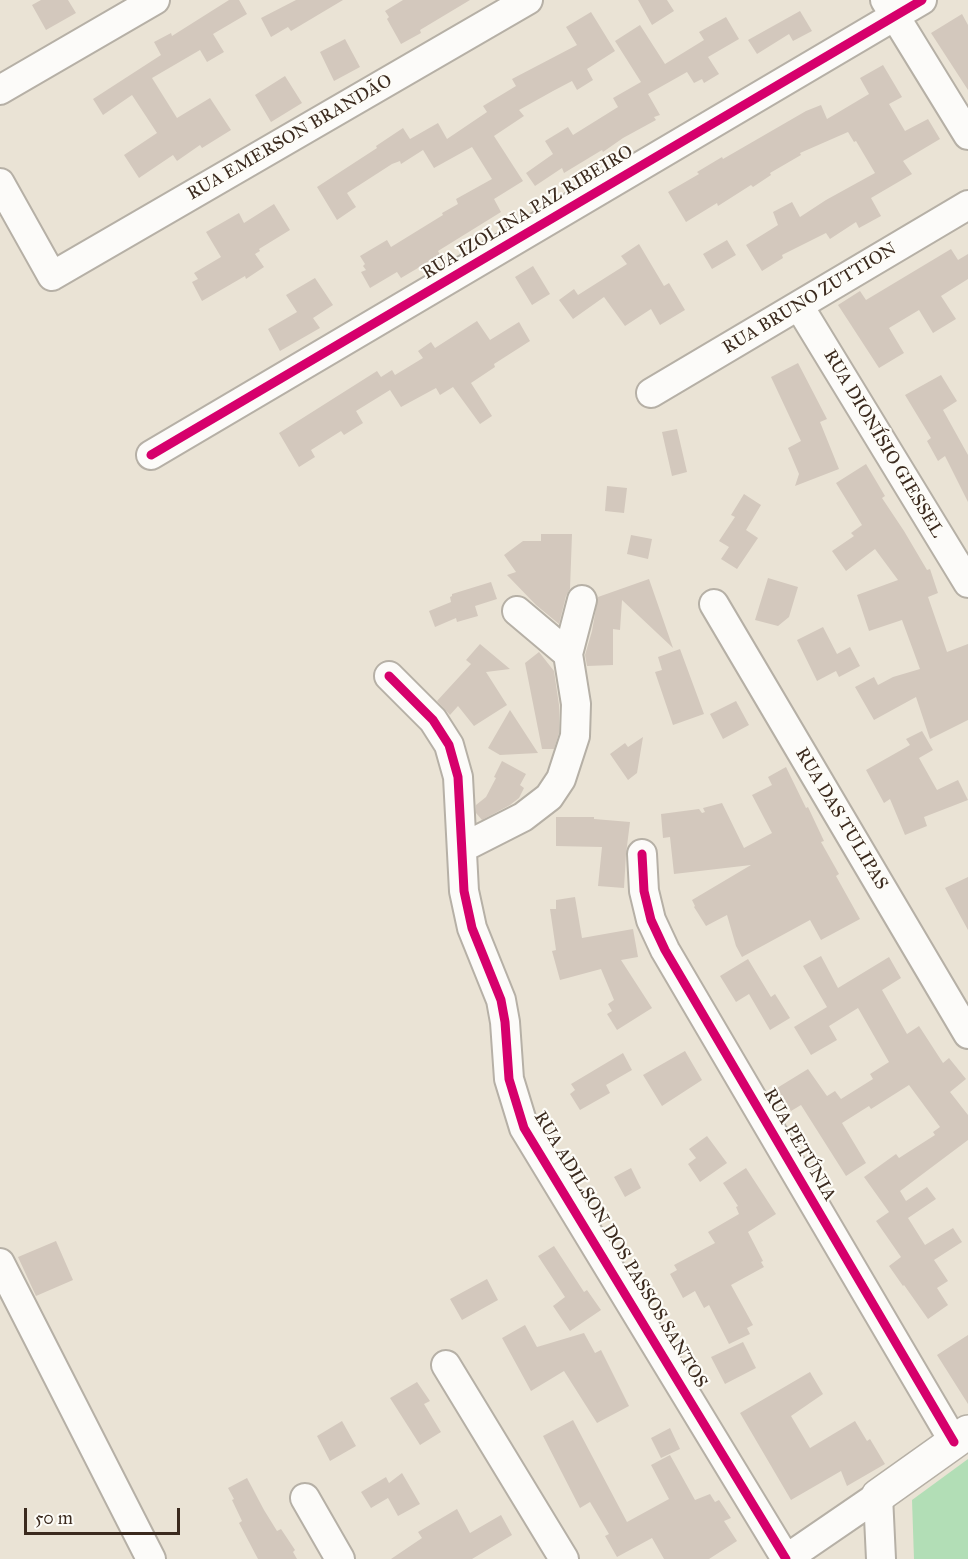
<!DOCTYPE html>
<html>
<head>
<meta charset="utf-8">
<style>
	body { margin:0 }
	#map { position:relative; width:968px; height:1559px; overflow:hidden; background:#eae3d5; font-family:"IM FELL Great Primer",serif }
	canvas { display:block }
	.scale { position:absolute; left:24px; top:1508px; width:156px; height:27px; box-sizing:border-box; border:3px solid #3b2a1e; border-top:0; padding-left:8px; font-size:18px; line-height:21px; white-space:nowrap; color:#3b2a1e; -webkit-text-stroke:4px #fdfcf7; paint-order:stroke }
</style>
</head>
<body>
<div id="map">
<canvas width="968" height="1559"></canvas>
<div class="scale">50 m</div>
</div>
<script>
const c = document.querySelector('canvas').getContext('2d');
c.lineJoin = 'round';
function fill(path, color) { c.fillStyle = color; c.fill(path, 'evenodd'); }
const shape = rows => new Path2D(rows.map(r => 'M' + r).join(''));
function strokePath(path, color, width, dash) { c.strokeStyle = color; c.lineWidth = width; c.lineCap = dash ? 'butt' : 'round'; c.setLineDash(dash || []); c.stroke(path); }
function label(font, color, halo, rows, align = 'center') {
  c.font = font + ' "IM FELL Great Primer",serif'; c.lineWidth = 4.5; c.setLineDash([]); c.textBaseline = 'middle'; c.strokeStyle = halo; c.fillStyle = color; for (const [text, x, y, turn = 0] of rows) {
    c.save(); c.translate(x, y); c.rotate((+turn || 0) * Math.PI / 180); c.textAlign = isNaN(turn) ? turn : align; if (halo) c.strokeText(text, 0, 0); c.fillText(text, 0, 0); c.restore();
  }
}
const green = shape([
	[968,1459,968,1559,914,1559,912,1500]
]);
const building = shape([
	[41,0,68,0,76,13,46,30,32,5],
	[229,0,239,0,247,14,213,34,224,52,207,62,200,50,152,78,177,118,210,98,231,130,202,148,200,145,177,161,173,155,139,178,124,155,157,133,132,95,103,115,93,99,161,55,154,42,171,33,172,36],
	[296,0,343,0,291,31,288,27,271,37,261,18],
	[403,0,470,0,420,30,421,33,401,44,387,19,389,17,385,11],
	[638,0,667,0,674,11,652,25],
	[800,11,812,31,793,41,789,34,757,54,748,40],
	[591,12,615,51,587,69,593,80,577,90,572,81,553,91,519,110,524,116,494,136,523,181,494,199,501,212,438,251,440,255,401,278,397,272,370,288,361,272,366,270,363,266,365,264,360,256,387,240,391,247,443,215,442,213,458,204,456,199,492,179,472,147,434,168,423,150,401,164,400,161,392,164,347,193,356,207,337,220,317,187,377,148,376,146,403,128,410,139,438,123,447,139,487,112,483,106,516,86,512,79,577,45,566,27],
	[962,14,968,25,968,90,931,33],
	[726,17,739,39,708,57,719,74,704,83,702,79,694,83,687,72,648,94,660,115,654,117,656,120,623,138,603,152,602,150,564,173,562,168,535,186,526,173,553,154,545,141,568,127,573,135,618,107,613,98,641,82,615,41,640,25,665,64,704,40,699,32],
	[345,39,360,67,334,81,320,52],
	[883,65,902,97,889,104,905,131,928,119,940,139,903,161,912,174,871,198,881,216,859,228,856,222,830,239,826,233,782,255,783,258,762,271,746,245,778,225,773,212,792,202,800,217,826,200,875,173,856,141,854,142,848,132,800,153,801,155,770,173,771,175,753,187,751,185,718,206,717,203,686,222,668,192,699,174,697,172,722,157,723,159,806,111,821,105,827,119,869,94,860,78],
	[285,76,302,103,271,122,255,95],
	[274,204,290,230,259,249,260,251,255,254,264,267,246,279,245,276,202,301,192,282,198,279,194,273,221,257,206,232,239,213,244,223],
	[727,240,736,255,712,269,703,254],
	[639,244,664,286,669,283,685,310,660,325,651,309,625,326,604,297,573,319,559,300,574,289,578,295,627,264,621,256],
	[951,249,958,260,968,254,968,279,941,296,956,319,933,333,919,310,889,328,904,353,879,368,838,305,860,291,866,300],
	[533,266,550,294,532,305,515,277],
	[315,278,333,305,313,318,320,328,280,351,268,329,297,312,286,295],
	[477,321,490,340,519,322,530,341,494,364,495,367,471,383,492,416,480,424,453,387,440,395,436,388,401,407,390,390,356,411,363,423,344,435,341,431,311,450,315,457,299,467,279,433,377,371,381,377,392,370,395,375,423,358,418,351,431,342,435,348],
	[798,363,827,419,820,422,839,469,795,486,799,474,788,448,801,441,771,377],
	[941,375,957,401,943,410,968,455,968,502,945,456,938,461,927,441,931,438,905,395],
	[677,429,687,472,672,476,662,432],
	[866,464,885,496,882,498,904,531,927,570,930,569,938,593,928,597,947,652,968,644,968,720,930,739,916,697,874,720,855,687,874,677,878,685,893,677,920,669,902,620,869,631,857,595,898,580,875,549,846,571,832,551,854,536,851,533,862,525,836,483],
	[607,486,627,488,624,513,605,511],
	[744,494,761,505,746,530,758,538,737,569,721,559,729,547,719,541,735,517,731,515],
	[541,534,572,534,570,589,566,596,559,624,536,605,507,575,516,572,504,555,523,541,541,541],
	[631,535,652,539,648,559,627,554],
	[768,578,798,587,789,617,778,626,755,620],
	[649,579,673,648,622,600,620,630,613,629,613,665,587,666,585,655,592,631,598,597],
	[491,582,497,599,475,606,478,616,457,622,456,618,435,627,429,611,451,602,450,597,452,596,452,594],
	[823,627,837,654,850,647,860,666,839,677,836,671,817,681,797,640],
	[480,644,510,669,486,672,507,705,474,726,458,706,450,715,437,701,471,664,466,660],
	[680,649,704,714,673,725,655,672,662,670,658,657],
	[539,652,554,671,559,705,559,733,554,749,542,749,525,663],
	[736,701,749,725,723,739,710,714],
	[510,710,538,753,500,755,488,748],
	[922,731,933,750,919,758,937,790,958,780,968,800,924,817,927,826,905,835,890,799,884,803,866,770,910,745,906,739],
	[643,737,637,773,628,780,610,754,625,743,628,747],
	[502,761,526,774,520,785,524,788,519,798,510,805,482,820,476,813,476,805,486,797,496,778,494,777],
	[786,767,806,808,808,807,824,841,821,842,839,874,836,876,860,919,821,940,810,920,742,957,736,946,727,915,706,926,694,907,695,906,692,900,751,865,674,874,670,837,663,838,661,814,699,809,702,813,705,812,703,808,722,803,744,848,772,833,752,795,772,785,768,777],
	[556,817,594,817,594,819,630,822,626,854,624,888,598,886,602,847,556,846],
	[968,877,968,930,945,888],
	[575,897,582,938,633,929,638,957,621,960,652,1008,617,1030,607,1014,612,1011,608,1004,614,1000,601,969,560,980,552,951,556,950,550,909,556,909,556,900],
	[821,956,838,988,889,957,901,978,882,990,907,1034,919,1026,943,1063,949,1058,966,1079,950,1092,968,1115,968,1140,900,1191,906,1201,927,1187,936,1199,908,1218,925,1245,953,1228,962,1242,934,1260,948,1281,937,1288,948,1305,928,1319,904,1285,903,1286,889,1266,901,1257,876,1221,889,1212,864,1177,896,1154,899,1158,935,1135,933,1132,940,1127,909,1085,871,1109,869,1106,842,1123,866,1163,846,1176,801,1105,791,1111,777,1088,808,1069,827,1096,835,1091,841,1099,873,1079,870,1074,889,1062,858,1008,829,1026,837,1040,811,1055,794,1027,827,1007,803,966],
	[748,959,771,997,775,994,790,1018,770,1030,749,994,736,1002,720,976],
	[685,1051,702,1080,662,1106,643,1075],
	[623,1053,632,1070,606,1085,610,1093,580,1110,570,1094,575,1090,571,1084],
	[707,1136,727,1163,700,1182,688,1164,696,1158,689,1149],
	[631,1168,641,1188,625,1197,614,1177],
	[746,1168,776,1214,748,1232,763,1261,761,1262,764,1267,731,1285,753,1325,747,1328,750,1334,729,1344,709,1305,704,1308,695,1291,683,1298,670,1274,677,1270,674,1265,715,1243,708,1232,739,1214,736,1207,738,1206,723,1183],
	[56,1241,73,1280,36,1296,18,1257],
	[554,1246,584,1292,587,1290,601,1310,570,1331,553,1306,565,1297,538,1256],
	[487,1279,498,1300,462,1320,450,1299],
	[525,1325,537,1347,584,1333,595,1353,601,1350,629,1406,597,1423,564,1371,531,1391,502,1338],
	[968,1335,968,1404,937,1355],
	[743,1342,756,1368,725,1384,711,1357],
	[810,1372,823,1394,791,1416,810,1448,855,1421,867,1441,870,1439,885,1464,847,1486,841,1471,791,1500,740,1413],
	[417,1382,430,1401,424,1404,441,1432,420,1445,390,1398],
	[573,1420,627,1522,669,1499,651,1465,670,1455,695,1500,710,1494,715,1502,719,1500,731,1518,724,1521,737,1541,709,1559,664,1559,652,1538,617,1557,605,1536,609,1534,590,1502,580,1508,543,1436],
	[342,1421,356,1446,330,1461,317,1436],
	[670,1428,680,1449,661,1458,651,1438],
	[402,1473,420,1504,398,1516,388,1498,371,1508,361,1492,386,1477,389,1483],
	[247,1478,264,1510,277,1531,281,1529,295,1550,293,1552,297,1559,258,1559,239,1523,242,1521,232,1500,234,1499,228,1488],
	[457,1509,470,1533,501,1515,512,1535,472,1559,391,1559,422,1538,418,1532]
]);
const minor = shape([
	[885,0,968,135],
	[0,90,155,0],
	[0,183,52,276,528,0],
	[799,306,968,583],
	[651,393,968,205],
	[151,455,922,0],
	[714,604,968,1034],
	[517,611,568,654],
	[389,676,433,720,449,745,458,777,464,891,472,928,501,1000,505,1022,509,1079,524,1128,786,1559],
	[462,848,523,817,549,797,561,779,575,736,576,704,568,654,582,600],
	[642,854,644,891,651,920,665,950,954,1442],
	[0,1263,151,1559],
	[446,1365,564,1559],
	[878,1496,881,1559],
	[305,1498,340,1559],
	[786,1559,878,1496]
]);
const major = shape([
	[878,1496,968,1432]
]);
const cycleway = shape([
	[151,455,922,0],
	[389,676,433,720,449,745,458,777,464,891,472,928,501,1000,505,1022,509,1079,524,1128,786,1559],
	[642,854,644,891,651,920,665,950,954,1442]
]);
const streetNames = [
	["RUA EMERSON BRANDÃO",290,138,-30],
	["RUA IZOLINA PAZ RIBEIRO",528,213,-31],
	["RUA BRUNO ZUTTION",810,299,-31],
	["RUA DIONÍSIO GIESSEL",883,444,59],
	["RUA DAS TULIPAS",841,819,59],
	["RUA PETÚNIA",799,1145,60],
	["RUA ADILSON DOS PASSOS SANTOS",620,1250,59]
];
fill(green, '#b2deb6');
fill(building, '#d3c8bd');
strokePath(minor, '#b6b0a6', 32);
strokePath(major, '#b6b0a6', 36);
strokePath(minor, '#fcfbf9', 28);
strokePath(major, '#fcfbf9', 33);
strokePath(cycleway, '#d6006c', 9);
label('18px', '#3b2a1e', '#fdfcf7', streetNames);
</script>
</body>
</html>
